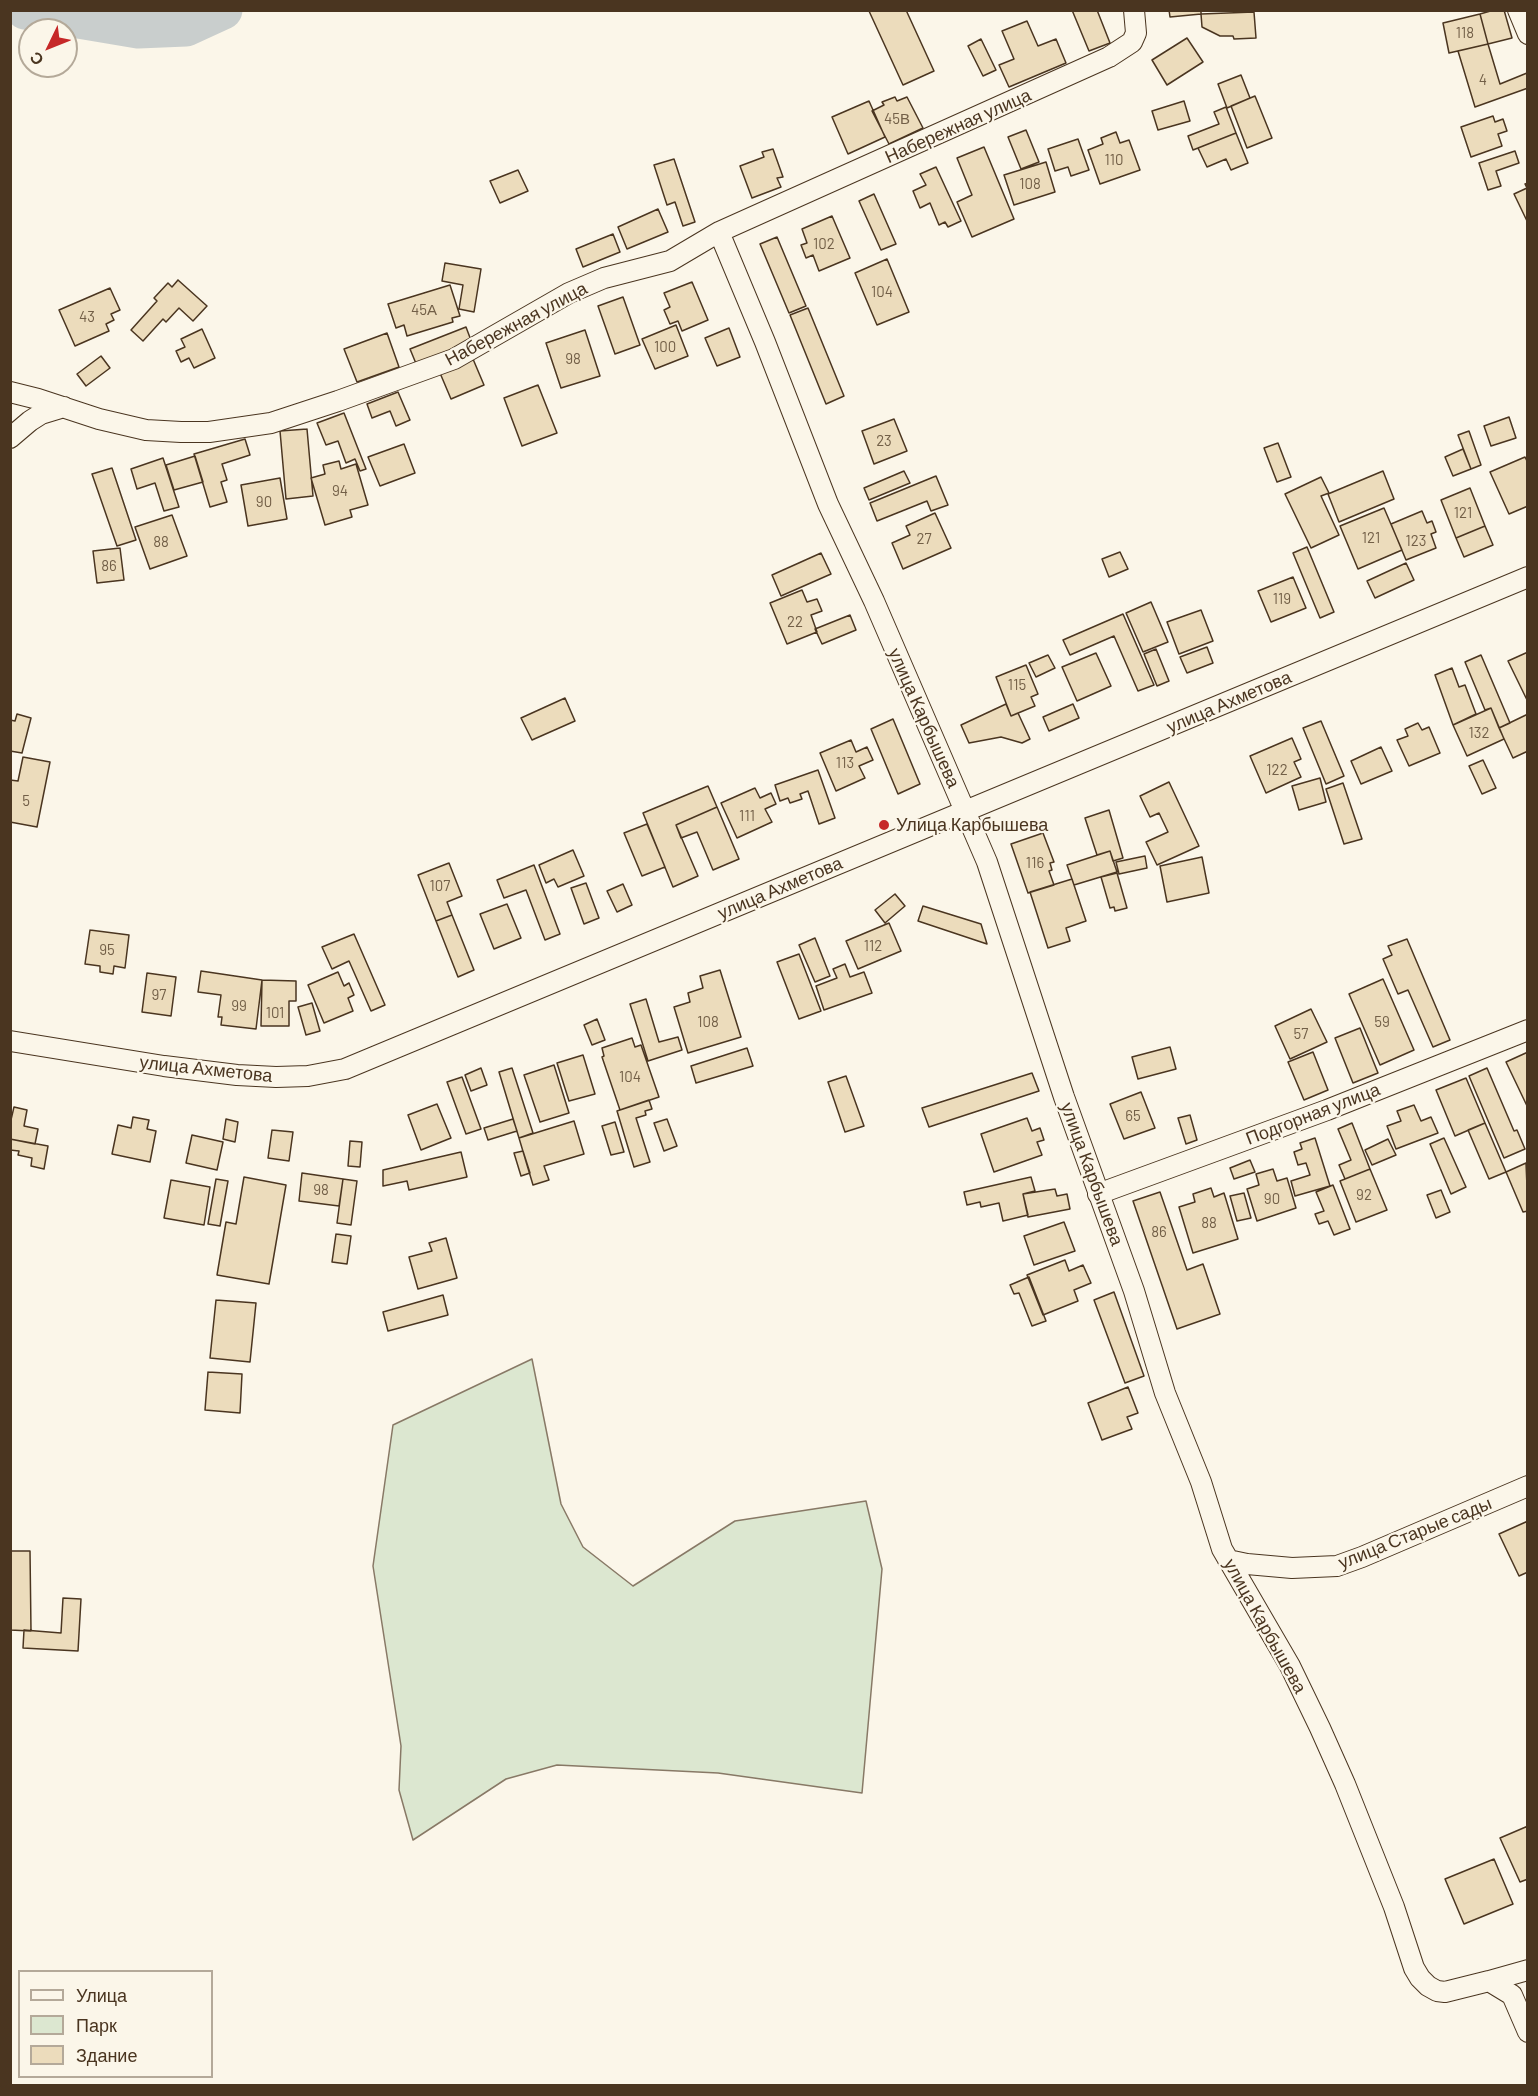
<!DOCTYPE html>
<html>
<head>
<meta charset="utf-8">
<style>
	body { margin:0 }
	#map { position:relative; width:1538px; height:2096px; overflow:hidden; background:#fbf6e9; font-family:Barlow,sans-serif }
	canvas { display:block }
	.frame { position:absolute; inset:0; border:12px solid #4a3520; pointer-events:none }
	.legend { position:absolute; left:18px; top:1970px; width:195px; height:108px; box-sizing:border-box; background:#fbf6e9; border:2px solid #b4a999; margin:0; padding:8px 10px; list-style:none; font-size:18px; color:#4a3520 }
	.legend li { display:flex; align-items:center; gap:12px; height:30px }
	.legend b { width:30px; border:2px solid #b4a999 }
	.north { position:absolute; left:18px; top:18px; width:60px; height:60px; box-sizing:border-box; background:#fbf6e9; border:2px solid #b4a999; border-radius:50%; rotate:227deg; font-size:16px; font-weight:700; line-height:24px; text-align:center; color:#4a3520 }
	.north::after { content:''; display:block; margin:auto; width:21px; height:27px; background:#c62828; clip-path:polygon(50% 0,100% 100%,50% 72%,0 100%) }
</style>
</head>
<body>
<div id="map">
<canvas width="1538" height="2096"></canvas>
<div class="frame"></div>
<ul class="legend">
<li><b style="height:8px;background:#fbf6e9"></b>Улица</li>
<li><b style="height:16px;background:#dce7d0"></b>Парк</li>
<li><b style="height:16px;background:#ecdcbc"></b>Здание</li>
</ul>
<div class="north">С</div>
</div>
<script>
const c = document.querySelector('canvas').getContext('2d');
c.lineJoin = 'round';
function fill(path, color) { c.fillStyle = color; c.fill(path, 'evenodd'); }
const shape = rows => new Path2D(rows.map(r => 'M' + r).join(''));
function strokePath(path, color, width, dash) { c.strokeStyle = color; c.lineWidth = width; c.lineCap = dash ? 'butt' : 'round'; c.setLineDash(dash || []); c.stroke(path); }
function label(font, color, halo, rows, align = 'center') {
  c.font = font + ' Barlow,sans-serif'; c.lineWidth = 4.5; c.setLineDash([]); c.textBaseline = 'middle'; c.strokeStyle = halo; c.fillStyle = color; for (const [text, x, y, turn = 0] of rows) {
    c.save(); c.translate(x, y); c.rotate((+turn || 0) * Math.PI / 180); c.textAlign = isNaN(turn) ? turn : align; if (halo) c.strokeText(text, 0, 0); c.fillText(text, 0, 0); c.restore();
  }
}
const green = shape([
	[532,1359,561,1504,583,1547,633,1586,735,1521,866,1501,882,1569,862,1793,718,1773,557,1765,506,1779,413,1840,399,1790,401,1746,373,1566,393,1425,532,1359]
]);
const river = shape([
	[25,10,138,29,186,27,223,10]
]);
const building = shape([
	[906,10,934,71,903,85,869,11,906,10],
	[1072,10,1097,10,1110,43,1089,51,1072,10],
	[1169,10,1201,10,1201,14,1170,17,1169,10],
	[1494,10,1504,10,1512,38,1488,44,1480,14,1494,10],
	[1254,12,1256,38,1234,39,1233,36,1220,36,1202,27,1201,14,1254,12],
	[1480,14,1488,44,1449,53,1443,23,1480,14],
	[1027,21,1038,46,1056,39,1066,63,1009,87,999,65,1014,59,1002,31,1027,21],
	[1187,38,1203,62,1167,85,1152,60,1187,38],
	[981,39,996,70,983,76,968,46,981,39],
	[1488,44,1500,84,1527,73,1528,88,1475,107,1458,51,1488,44],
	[1241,75,1250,98,1227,108,1218,84,1241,75],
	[1255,96,1272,138,1247,148,1231,106,1255,96],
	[895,97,897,101,907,97,923,128,889,144,872,111,884,105,882,102,895,97],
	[869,101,885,137,848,154,832,117,869,101],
	[1184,101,1190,121,1158,130,1152,111,1184,101],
	[1226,107,1236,133,1193,150,1188,136,1219,124,1214,112,1226,107],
	[1493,116,1495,122,1503,119,1507,131,1498,134,1502,146,1471,157,1461,127,1493,116],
	[1026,130,1039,162,1021,169,1008,137,1026,130],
	[1116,132,1120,143,1129,140,1140,170,1100,184,1088,150,1103,144,1101,138,1116,132],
	[1236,133,1248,163,1231,170,1226,159,1207,167,1198,148,1236,133],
	[1078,139,1089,170,1071,176,1068,167,1055,171,1048,149,1078,139],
	[984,147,1014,219,972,237,957,202,972,195,957,158,984,147],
	[773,149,783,177,777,178,781,187,752,198,740,166,764,157,762,152,773,149],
	[1515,151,1519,163,1496,171,1501,186,1488,190,1479,163,1515,151],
	[674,159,695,222,683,226,675,202,667,205,654,165,674,159],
	[1046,162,1055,192,1014,205,1004,175,1046,162],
	[936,167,961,221,948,227,945,222,939,225,930,203,920,208,913,191,926,185,920,174,936,167],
	[518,170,528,191,500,203,490,181,518,170],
	[1528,183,1528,220,1527,221,1514,194,1527,188,1525,184,1528,183],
	[874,194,896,244,881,250,859,201,874,194],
	[658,209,668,232,627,249,618,227,658,209],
	[832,216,850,258,819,271,813,255,806,258,801,245,807,243,802,229,832,216],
	[613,234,620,252,583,267,576,249,613,234],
	[777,237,806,306,789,313,760,244,777,237],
	[887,259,909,312,877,325,855,273,887,259],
	[445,263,481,269,474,312,459,309,463,285,442,281,445,263],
	[178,280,207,306,193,321,179,308,166,322,163,319,143,341,131,330,157,301,154,298,168,283,172,287,178,280],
	[692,282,708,320,682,331,678,321,670,324,664,310,670,307,664,293,692,282],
	[450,285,460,316,452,318,453,322,407,336,404,325,396,328,388,304,450,285],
	[110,288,120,310,111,314,114,320,106,324,109,331,75,346,59,310,110,288],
	[623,297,640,345,615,354,598,306,623,297],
	[808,308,844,396,826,404,790,315,808,308],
	[676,325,688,356,655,369,642,339,676,325],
	[466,327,472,343,417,366,410,349,466,327],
	[729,328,740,357,717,366,705,338,729,328],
	[202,329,215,358,194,368,189,358,181,362,176,351,185,347,181,339,202,329],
	[585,330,600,376,561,388,546,343,585,330],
	[387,333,399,367,357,382,344,349,387,333],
	[101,356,110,368,86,386,77,374,101,356],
	[473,359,484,385,451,399,440,373,473,359],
	[538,385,557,433,522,446,504,398,538,385],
	[398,392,410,420,396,426,390,411,372,418,367,404,398,392],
	[344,413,366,469,360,471,355,459,346,463,338,441,326,445,317,423,344,413],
	[1509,417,1516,438,1491,446,1484,426,1509,417],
	[894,419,907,451,874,464,862,431,894,419],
	[307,429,313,496,286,499,280,431,307,429],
	[1469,431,1481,465,1471,469,1458,435,1469,431],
	[245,439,250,455,222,464,227,480,221,482,227,502,210,507,194,454,245,439],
	[1278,443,1291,477,1277,482,1264,448,1278,443],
	[404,444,415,473,380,486,368,457,404,444],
	[1463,449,1471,469,1453,476,1445,457,1463,449],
	[195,456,203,482,174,490,166,465,195,456],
	[1525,457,1528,463,1528,506,1509,514,1490,472,1525,457],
	[163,458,179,507,164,511,155,483,137,489,131,469,163,458],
	[339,461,341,469,356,464,368,505,350,510,352,517,325,525,311,478,325,474,323,465,339,461],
	[112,468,136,540,117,546,92,474,112,468],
	[904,471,910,483,869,500,864,488,904,471],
	[1383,471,1394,499,1339,522,1328,494,1383,471],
	[936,476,948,505,931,511,927,501,877,521,870,503,936,476],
	[1321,477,1329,493,1321,496,1339,535,1311,548,1285,494,1321,477],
	[280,478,287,519,248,526,241,485,280,478],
	[1470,488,1485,526,1456,538,1441,500,1470,488],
	[1384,508,1402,550,1358,569,1340,526,1384,508],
	[1422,511,1427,523,1432,521,1436,532,1431,534,1436,548,1406,560,1391,524,1422,511],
	[935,513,951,548,903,569,892,543,910,535,906,526,935,513],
	[172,515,187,556,150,569,135,527,172,515],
	[1485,526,1493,545,1464,557,1456,538,1485,526],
	[1307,547,1334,612,1320,618,1293,553,1307,547],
	[120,548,124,580,97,583,93,551,120,548],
	[1120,552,1128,569,1109,577,1102,559,1120,552],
	[821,553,831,574,781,596,772,575,821,553],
	[1406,563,1414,580,1375,598,1367,581,1406,563],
	[1293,577,1306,608,1271,622,1258,591,1293,577],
	[802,590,807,602,817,599,822,611,811,615,817,632,787,644,770,603,802,590],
	[1151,602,1168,642,1143,652,1126,613,1151,602],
	[1201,610,1213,641,1179,654,1167,622,1201,610],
	[1123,614,1154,685,1138,691,1114,636,1070,655,1063,640,1123,614],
	[850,615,856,630,822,644,815,629,850,615],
	[1207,647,1213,663,1187,673,1180,657,1207,647],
	[1156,649,1169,681,1157,686,1144,654,1156,649],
	[1528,652,1528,702,1508,661,1528,652],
	[1096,653,1111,686,1077,701,1062,667,1096,653],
	[1048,655,1055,668,1036,677,1029,663,1048,655],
	[1481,655,1510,723,1499,728,1491,708,1485,710,1465,662,1481,655],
	[1026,665,1038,694,1031,697,1035,706,1011,716,996,677,1026,665],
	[1452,668,1459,687,1465,685,1476,714,1453,725,1435,675,1452,668],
	[565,698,575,721,532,740,521,718,565,698],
	[1006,704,1011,716,1018,713,1030,739,1022,743,1001,737,969,743,961,725,1006,704],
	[1073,704,1079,718,1049,731,1043,717,1073,704],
	[1491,708,1504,739,1467,756,1453,725,1491,708],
	[17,714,31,718,22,753,10,751,10,720,15,721,17,714],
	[1528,714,1528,751,1513,758,1499,728,1528,714],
	[893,719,920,784,898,794,871,729,893,719],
	[1321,721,1344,776,1326,784,1303,728,1321,721],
	[1418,723,1422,730,1429,727,1440,753,1409,766,1397,740,1408,736,1405,729,1418,723],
	[1292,738,1301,759,1294,762,1301,777,1266,793,1250,756,1292,738],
	[851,740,856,752,867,747,873,760,859,766,865,778,836,791,820,753,851,740],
	[1381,747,1392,771,1361,784,1351,761,1381,747],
	[23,757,50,762,37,827,10,822,10,780,18,781,23,757],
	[1483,760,1496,788,1482,794,1469,766,1483,760],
	[818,770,835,818,819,824,808,791,800,794,802,799,790,803,788,798,780,801,775,785,818,770],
	[1320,778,1326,802,1299,810,1292,786,1320,778],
	[1169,782,1199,846,1157,865,1146,842,1168,832,1159,813,1150,817,1140,796,1169,782],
	[1343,783,1362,839,1344,844,1326,789,1343,783],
	[708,786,717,807,676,825,698,876,673,887,643,813,708,786],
	[755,788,760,798,771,793,776,804,765,809,772,822,737,838,721,803,755,788],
	[717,807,739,859,713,870,697,832,681,838,676,825,717,807],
	[1109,810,1123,858,1113,861,1110,851,1097,855,1085,818,1109,810],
	[647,824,665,867,642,876,624,833,647,824],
	[1043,833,1054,862,1050,863,1052,870,1049,871,1054,885,1028,893,1011,844,1043,833],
	[573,850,584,876,558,887,554,879,546,883,539,865,573,850],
	[1110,851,1117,872,1074,885,1067,865,1110,851],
	[1145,856,1147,868,1119,874,1116,862,1145,856],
	[1202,857,1209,893,1167,902,1160,866,1202,857],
	[449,863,462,896,447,902,452,915,436,921,418,875,449,863],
	[534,865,560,934,545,940,526,890,504,898,497,880,534,865],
	[1117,873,1127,908,1115,911,1114,907,1110,908,1101,877,1117,873],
	[1072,879,1086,921,1066,928,1070,941,1048,948,1030,892,1072,879],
	[586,883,599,918,584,924,571,888,586,883],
	[623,884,632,905,617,912,607,891,623,884],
	[895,894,905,906,885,923,875,910,895,894],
	[507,904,521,938,494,949,480,914,507,904],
	[923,906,981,924,987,944,918,921,923,906],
	[452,915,474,970,458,977,436,921,452,915],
	[889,923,901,951,858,969,846,941,889,923],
	[90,930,129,935,125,968,114,966,113,974,100,972,100,966,85,964,90,930],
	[354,934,385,1005,371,1011,349,961,332,969,322,947,354,934],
	[815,938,830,976,815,982,799,945,815,938],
	[1407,939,1450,1040,1433,1047,1408,990,1398,994,1383,959,1392,955,1388,946,1407,939],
	[799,954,821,1011,799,1019,777,962,799,954],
	[845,964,850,977,864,972,872,993,824,1010,816,986,837,978,833,969,845,964],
	[720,970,741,1037,688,1053,674,1007,690,1002,688,993,703,988,700,976,720,970],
	[201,971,262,980,256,1029,221,1025,222,1017,218,1017,221,995,198,992,201,971],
	[338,972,344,986,349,983,354,995,348,998,353,1011,324,1023,308,985,338,972],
	[147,973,176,977,171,1016,142,1012,147,973],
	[1383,979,1414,1050,1380,1065,1349,994,1383,979],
	[262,980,296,981,296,1001,289,1001,289,1026,261,1026,262,980],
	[646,999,659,1042,678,1037,682,1050,648,1061,630,1004,646,999],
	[312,1003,320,1031,306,1035,298,1007,312,1003],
	[1311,1009,1327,1042,1290,1059,1275,1026,1311,1009],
	[597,1019,605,1040,592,1045,584,1025,597,1019],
	[1360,1028,1378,1073,1353,1083,1335,1038,1360,1028],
	[632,1038,635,1047,641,1045,659,1097,620,1110,602,1057,604,1056,602,1048,632,1038],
	[1170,1047,1176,1069,1138,1079,1132,1057,1170,1047],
	[747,1048,753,1066,696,1083,691,1066,747,1048],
	[1313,1052,1328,1090,1304,1100,1288,1062,1313,1052],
	[1528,1052,1528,1108,1506,1062,1528,1052],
	[583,1055,595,1094,569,1101,557,1063,583,1055],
	[554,1065,569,1113,540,1122,524,1075,554,1065],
	[481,1068,487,1085,471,1091,465,1075,481,1068],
	[512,1068,533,1133,519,1138,499,1072,512,1068],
	[1487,1068,1514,1131,1517,1130,1525,1149,1504,1158,1469,1076,1487,1068],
	[1032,1073,1039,1091,929,1127,922,1108,1032,1073],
	[846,1076,864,1126,845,1132,828,1082,846,1076],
	[462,1077,481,1129,466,1134,447,1082,462,1077],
	[1466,1078,1485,1123,1455,1136,1436,1090,1466,1078],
	[1141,1092,1155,1128,1124,1139,1110,1104,1141,1092],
	[649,1100,652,1109,645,1111,646,1115,636,1118,650,1162,634,1167,617,1111,649,1100],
	[437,1104,451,1138,421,1150,408,1115,437,1104],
	[1414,1105,1421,1121,1431,1117,1438,1133,1396,1149,1387,1126,1401,1121,1397,1111,1414,1105],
	[14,1107,27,1110,24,1126,38,1129,35,1144,10,1139,10,1124,14,1107],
	[1190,1115,1197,1140,1186,1144,1178,1118,1190,1115],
	[133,1117,149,1120,147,1129,156,1131,150,1162,112,1154,118,1125,131,1128,133,1117],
	[1027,1118,1032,1131,1040,1128,1044,1140,1037,1142,1042,1155,994,1172,981,1134,1027,1118],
	[226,1119,238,1122,235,1142,223,1139,226,1119],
	[513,1119,517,1131,488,1140,484,1128,513,1119],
	[667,1119,677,1146,664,1151,654,1123,667,1119],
	[574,1121,584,1154,544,1166,549,1180,533,1185,519,1138,574,1121],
	[615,1122,624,1152,611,1155,602,1126,615,1122],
	[1352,1123,1370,1169,1345,1179,1339,1165,1351,1160,1338,1129,1352,1123],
	[1485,1123,1506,1172,1489,1179,1468,1130,1485,1123],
	[272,1130,293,1132,289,1161,268,1158,272,1130],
	[192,1135,223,1142,217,1170,186,1163,192,1135],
	[1315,1138,1330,1186,1295,1196,1291,1181,1310,1175,1306,1163,1298,1165,1294,1152,1302,1149,1300,1143,1315,1138],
	[1444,1138,1466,1187,1451,1194,1430,1144,1444,1138],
	[10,1139,48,1146,44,1169,31,1166,32,1158,18,1155,19,1151,10,1150,10,1139],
	[1388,1139,1396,1155,1372,1165,1365,1150,1388,1139],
	[350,1141,362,1142,360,1167,348,1166,350,1141],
	[523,1151,530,1173,521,1176,514,1153,523,1151],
	[461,1152,467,1177,409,1190,407,1181,383,1186,383,1170,461,1152],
	[1250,1160,1255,1172,1234,1179,1230,1168,1250,1160],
	[1526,1163,1528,1211,1523,1212,1506,1172,1526,1163],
	[1273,1169,1277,1181,1287,1178,1296,1208,1257,1221,1247,1189,1259,1185,1256,1174,1273,1169],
	[1370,1169,1387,1210,1356,1222,1340,1181,1370,1169],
	[302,1173,343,1179,339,1206,299,1201,302,1173],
	[244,1177,286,1185,269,1284,217,1275,226,1222,236,1224,244,1177],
	[1031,1177,1035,1191,1023,1194,1028,1215,1003,1221,999,1203,981,1207,980,1202,967,1205,964,1192,1031,1177],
	[216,1179,228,1181,220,1226,208,1224,216,1179],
	[343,1179,357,1181,351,1225,337,1223,343,1179],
	[171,1180,210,1187,204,1225,164,1218,171,1180],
	[1333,1185,1350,1229,1334,1235,1328,1221,1319,1224,1315,1214,1324,1211,1316,1192,1333,1185],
	[1211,1188,1214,1197,1224,1193,1238,1239,1193,1253,1179,1207,1195,1202,1193,1194,1211,1188],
	[1055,1189,1057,1196,1067,1194,1070,1209,1028,1217,1023,1194,1055,1189],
	[1441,1190,1450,1212,1436,1218,1427,1195,1441,1190],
	[1160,1192,1187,1270,1203,1264,1220,1314,1177,1329,1133,1201,1160,1192],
	[1244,1193,1251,1218,1237,1221,1230,1196,1244,1193],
	[1064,1222,1075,1251,1034,1265,1024,1236,1064,1222],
	[336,1234,351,1236,347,1264,332,1262,336,1234],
	[446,1238,457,1278,418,1289,409,1257,432,1251,429,1243,446,1238],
	[1065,1260,1069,1271,1083,1265,1091,1283,1074,1290,1078,1301,1043,1315,1027,1275,1065,1260],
	[1029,1277,1046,1321,1032,1326,1019,1293,1014,1294,1010,1285,1029,1277],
	[1114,1292,1144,1376,1125,1383,1094,1300,1114,1292],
	[443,1295,448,1315,388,1331,383,1312,443,1295],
	[216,1300,256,1303,250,1362,210,1358,216,1300],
	[208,1372,242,1374,240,1413,205,1410,208,1372],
	[1128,1387,1138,1413,1127,1417,1132,1429,1102,1440,1088,1403,1128,1387],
	[1528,1521,1528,1572,1519,1576,1499,1534,1528,1521],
	[10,1551,30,1551,31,1631,10,1630,10,1551],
	[63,1598,81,1599,78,1651,23,1648,24,1630,61,1633,63,1598],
	[1528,1826,1528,1879,1520,1882,1500,1838,1528,1826],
	[1494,1859,1513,1904,1464,1924,1445,1879,1494,1859]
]);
const street = shape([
	[1518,10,1528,34],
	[719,232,765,342,828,504,874,601,987,862,1064,1097,1134,1291,1165,1393,1201,1482,1222,1549,1290,1666,1320,1728,1345,1784,1394,1907,1414,1968,1420,1978,1428,1986,1437,1991,1445,1992,1489,1981,1512,1995,1528,2032],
	[10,392,38,399,99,419,146,430,181,432,209,432,271,423,338,401,454,359,569,293,604,278,670,261,719,232,1109,57,1132,42,1136,33,1134,10],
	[10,438,30,421,41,414,64,407],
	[10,1041,164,1066,237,1075,276,1077,308,1076,345,1069,1528,577],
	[1098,1194,1327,1110,1528,1030],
	[1228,1560,1247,1564,1292,1568,1337,1566,1362,1557,1528,1486],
	[1489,1981,1528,1970]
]);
const markers = [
	[884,825,6,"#c62828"]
];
const numberNames = [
	["118",1465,33],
	["4",1483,80],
	["45В",897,119],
	["110",1114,160],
	["108",1030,184],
	["102",824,244],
	["104",882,292],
	["45А",424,310],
	["43",87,317],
	["100",665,347],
	["98",573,359],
	["23",884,441],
	["94",340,491],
	["90",264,502],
	["121",1463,513],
	["121",1371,538],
	["27",924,539],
	["123",1416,541],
	["88",161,542],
	["86",109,566],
	["119",1282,599],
	["22",795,622],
	["115",1017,685],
	["132",1479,733],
	["113",845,763],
	["122",1277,770],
	["5",26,801],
	["111",747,816],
	["116",1035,863],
	["107",440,886],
	["112",873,946],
	["95",107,950],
	["97",159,995],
	["99",239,1006],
	["101",275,1013],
	["108",708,1022],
	["59",1382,1022],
	["57",1301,1034],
	["104",630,1077],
	["65",1133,1116],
	["98",321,1190],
	["92",1364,1195],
	["90",1272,1199],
	["88",1209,1223],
	["86",1159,1232]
];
const streetNames = [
	["Набережная улица",958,126,-24],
	["Набережная улица",516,324,-28],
	["улица Ахметова",1229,702,-23],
	["улица Карбышева",924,718,66],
	["улица Ахметова",780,888,-23],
	["улица Ахметова",206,1069,6],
	["Подгорная улица",1313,1114,-21],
	["улица Карбышева",1092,1174,70],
	["улица Старые сады",1415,1533,-22],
	["улица Карбышева",1265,1626,61]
];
const poiNames = [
	["Улица Карбышева",896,825]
];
fill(green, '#dce7d0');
strokePath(green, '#887966', 1.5);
strokePath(river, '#c9cecd', 39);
fill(building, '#ecdcbc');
strokePath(building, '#4a3520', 1.5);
strokePath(street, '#4a3520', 22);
strokePath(street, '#fbf6e9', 20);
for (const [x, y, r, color] of markers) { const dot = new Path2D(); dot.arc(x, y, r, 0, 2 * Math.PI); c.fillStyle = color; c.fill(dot); strokePath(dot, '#fbf6e9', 2); }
label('15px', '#725f47', null, numberNames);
label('18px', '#4a3520', '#fbf6e9', streetNames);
label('18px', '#4a3520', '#fbf6e9', poiNames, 'left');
</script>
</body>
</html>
